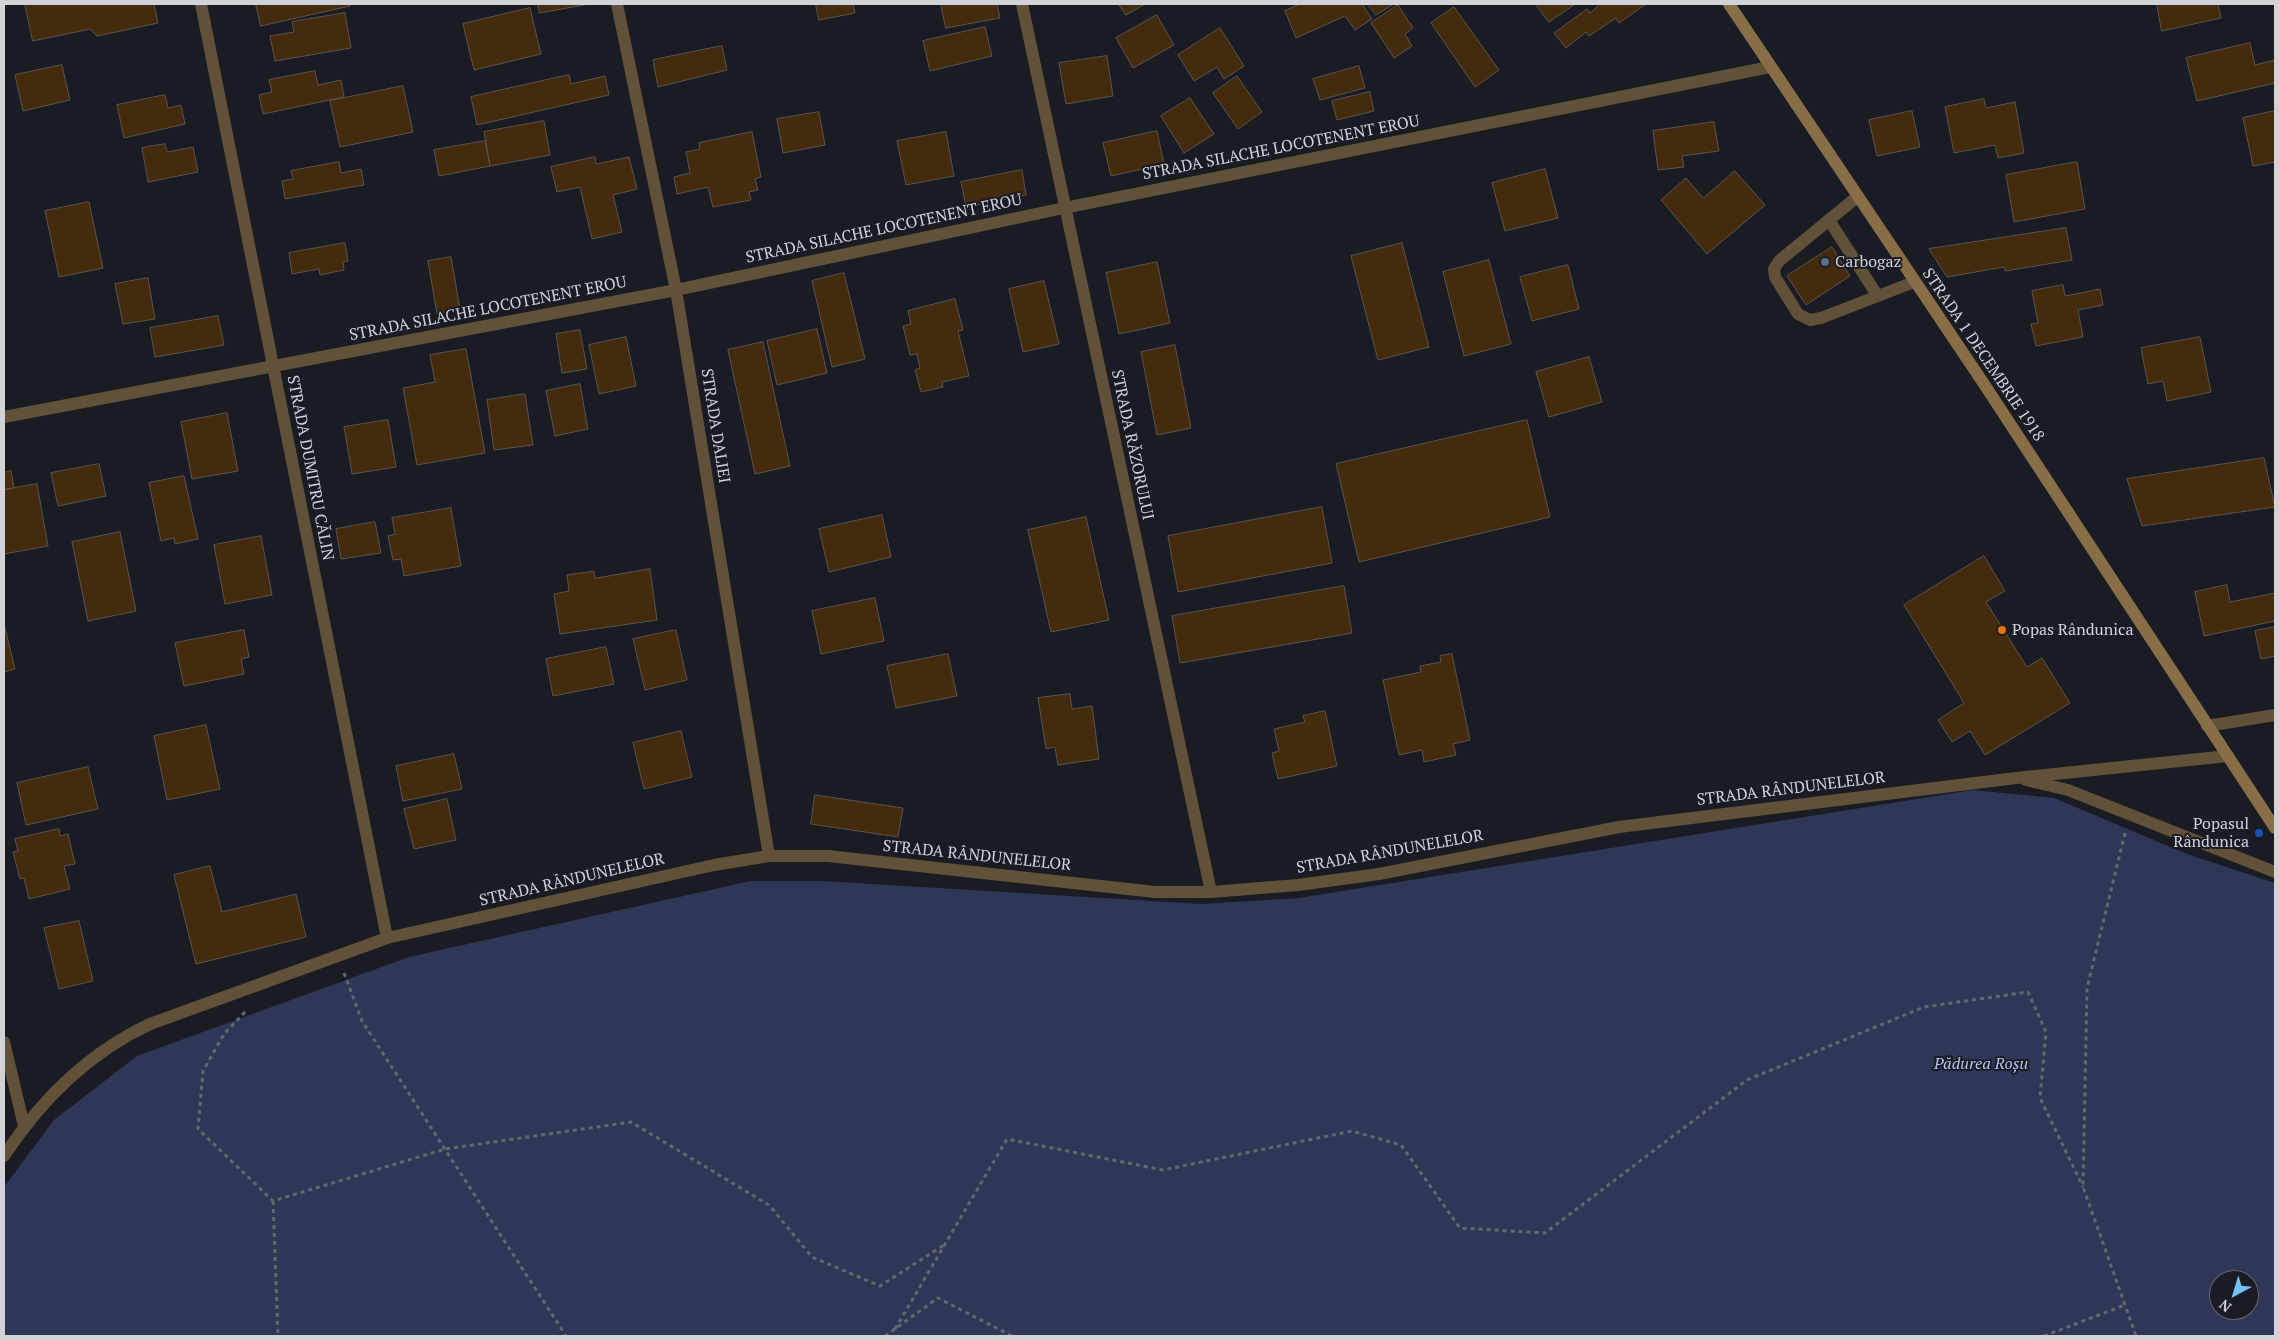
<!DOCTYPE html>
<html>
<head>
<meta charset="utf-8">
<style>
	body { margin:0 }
	#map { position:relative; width:2279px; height:1340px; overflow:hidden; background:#1a1c24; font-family:"PT Serif",serif }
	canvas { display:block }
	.frame { position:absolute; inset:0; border:5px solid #d1d3d8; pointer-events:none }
	.north { position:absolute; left:2209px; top:1270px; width:50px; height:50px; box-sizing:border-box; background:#1a1c24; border:1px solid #63656c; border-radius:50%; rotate:219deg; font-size:14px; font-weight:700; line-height:20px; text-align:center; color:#d1d3d8 }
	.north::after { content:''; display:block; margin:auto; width:18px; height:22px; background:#73c1f5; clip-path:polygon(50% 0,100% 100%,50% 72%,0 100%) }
</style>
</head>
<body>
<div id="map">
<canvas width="2279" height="1340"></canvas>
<div class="frame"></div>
<div class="north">N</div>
</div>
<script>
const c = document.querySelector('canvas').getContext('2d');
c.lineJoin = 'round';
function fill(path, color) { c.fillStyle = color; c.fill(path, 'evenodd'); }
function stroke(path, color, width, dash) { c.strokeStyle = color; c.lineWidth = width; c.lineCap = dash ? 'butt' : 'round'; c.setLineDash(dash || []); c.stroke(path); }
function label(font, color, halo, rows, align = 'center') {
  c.font = font + ' "PT Serif",serif'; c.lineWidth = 4; c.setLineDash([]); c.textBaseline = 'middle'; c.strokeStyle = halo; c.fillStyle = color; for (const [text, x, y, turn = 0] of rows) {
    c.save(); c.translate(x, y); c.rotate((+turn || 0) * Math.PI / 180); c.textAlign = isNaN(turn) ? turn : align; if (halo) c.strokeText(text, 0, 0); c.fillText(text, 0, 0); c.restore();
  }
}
fill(new Path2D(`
	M 1973,790 L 2054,798 L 2187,854 L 2275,883 L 2275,1336 L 4,1336 L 4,1187 L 54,1120 L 137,1056 L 409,957 L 751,881 L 822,881 L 1202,904 L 1299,898 ZM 2219,1280 L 2249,1280 L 2249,1310 L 2219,1310 Z`), '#2e3757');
const building = new Path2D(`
	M 25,4 L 154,4 L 158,23 L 97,36 L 90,29 L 33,41 Z
	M 256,4 L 350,4 L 350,6 L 261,26 Z
	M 538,4 L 589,4 L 540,13 Z
	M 816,4 L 853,4 L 855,13 L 819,20 Z
	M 941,4 L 997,4 L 1000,18 L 946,28 Z
	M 1119,4 L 1145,4 L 1126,15 Z
	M 1300,4 L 1362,4 L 1372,19 L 1355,30 L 1345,16 L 1296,38 L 1285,11 Z
	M 1368,4 L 1394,4 L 1376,15 Z
	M 1536,4 L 1575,4 L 1549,22 Z
	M 1600,4 L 1646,4 L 1619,23 L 1616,18 L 1589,36 L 1586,32 L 1566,48 L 1554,33 L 1587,9 L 1590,13 Z
	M 2157,4 L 2218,4 L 2221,18 L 2162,31 Z
	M 1398,5 L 1413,28 L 1405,34 L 1412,46 L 1394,58 L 1371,23 Z
	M 1454,7 L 1499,70 L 1475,87 L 1431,23 Z
	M 530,8 L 541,54 L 474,70 L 463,24 Z
	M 345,13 L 351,48 L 275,61 L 270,36 L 294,32 L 292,22 Z
	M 1157,15 L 1174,45 L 1133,68 L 1116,38 Z
	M 985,27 L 992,56 L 930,71 L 923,41 Z
	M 1220,28 L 1244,66 L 1224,79 L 1217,67 L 1194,81 L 1178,55 Z
	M 2250,43 L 2255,65 L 2275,60 L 2275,83 L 2197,101 L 2186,58 Z
	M 722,46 L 727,70 L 658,87 L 653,60 Z
	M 1107,56 L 1113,96 L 1066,104 L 1059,63 Z
	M 62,65 L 70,100 L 23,111 L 15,75 Z
	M 1359,66 L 1365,88 L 1320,100 L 1313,79 Z
	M 315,71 L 318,85 L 341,80 L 344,97 L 263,114 L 259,95 L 272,92 L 269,80 Z
	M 569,75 L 571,84 L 605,76 L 609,95 L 477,125 L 471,97 Z
	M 1237,76 L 1262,112 L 1238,129 L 1213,93 Z
	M 403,86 L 413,132 L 340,147 L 330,101 Z
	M 1370,92 L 1374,111 L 1337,120 L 1332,101 Z
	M 165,95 L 168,108 L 181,105 L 185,124 L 124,138 L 117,105 Z
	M 1190,98 L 1214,134 L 1184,153 L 1161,116 Z
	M 1984,99 L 1986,108 L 2015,102 L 2024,153 L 1998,158 L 1995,145 L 1954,153 L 1945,107 Z
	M 1912,111 L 1920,147 L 1877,156 L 1869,120 Z
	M 2275,111 L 2275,162 L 2253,166 L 2243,118 Z
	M 819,112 L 825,145 L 783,153 L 777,119 Z
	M 544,121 L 550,155 L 490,166 L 484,132 Z
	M 1714,122 L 1719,151 L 1682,156 L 1684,167 L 1658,170 L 1653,131 Z
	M 1157,131 L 1164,164 L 1111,176 L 1103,143 Z
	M 752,132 L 761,177 L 755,179 L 758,190 L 749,192 L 751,200 L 713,207 L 708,187 L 677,194 L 674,177 L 690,173 L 686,152 L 700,149 L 699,143 Z
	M 946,132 L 954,176 L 906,185 L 897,141 Z
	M 485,141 L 490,166 L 439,176 L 434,150 Z
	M 165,144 L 167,152 L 193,147 L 198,172 L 148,182 L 142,148 Z
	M 595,157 L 596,164 L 629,157 L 637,189 L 613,195 L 622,232 L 592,239 L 580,187 L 557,192 L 551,167 Z
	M 339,162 L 341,173 L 361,169 L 364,185 L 285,199 L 282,181 L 293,179 L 291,171 Z
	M 2077,162 L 2085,209 L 2014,222 L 2006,175 Z
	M 1545,169 L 1558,218 L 1505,231 L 1492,183 Z
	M 1022,170 L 1026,195 L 966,207 L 961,182 Z
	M 1735,171 L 1765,205 L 1707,254 L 1661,200 L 1686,178 L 1703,198 Z
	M 89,202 L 103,268 L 59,277 L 45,211 Z
	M 2066,228 L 2072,260 L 2005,271 L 2004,267 L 1947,277 L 1929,249 Z
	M 345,243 L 348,261 L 343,262 L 344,270 L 320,275 L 319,269 L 292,274 L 289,253 Z
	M 1402,243 L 1429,347 L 1378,360 L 1351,256 Z
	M 1832,247 L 1850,276 L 1806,305 L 1787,276 Z
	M 451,257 L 460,309 L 437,314 L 428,261 Z
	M 1489,260 L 1511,344 L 1464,356 L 1443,272 Z
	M 1157,262 L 1170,323 L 1119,334 L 1106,273 Z
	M 1568,265 L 1579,309 L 1532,321 L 1520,277 Z
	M 844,273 L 865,359 L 832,367 L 812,281 Z
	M 148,278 L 155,319 L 123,324 L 115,284 Z
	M 1044,281 L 1059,344 L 1023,352 L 1009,289 Z
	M 2063,285 L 2065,296 L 2100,289 L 2103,305 L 2078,310 L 2083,337 L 2036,346 L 2031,324 L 2038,323 L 2032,291 Z
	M 955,299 L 963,330 L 958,331 L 969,376 L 942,382 L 943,387 L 921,392 L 915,370 L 920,368 L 917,354 L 910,355 L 903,326 L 911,324 L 908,311 Z
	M 218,316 L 224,345 L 155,357 L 150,328 Z
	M 817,329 L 827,373 L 777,385 L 767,341 Z
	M 580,330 L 587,369 L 562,373 L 556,334 Z
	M 626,337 L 636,386 L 599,394 L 589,345 Z
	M 2200,337 L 2211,392 L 2167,401 L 2163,381 L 2148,384 L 2141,348 Z
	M 763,342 L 790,466 L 755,474 L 728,350 Z
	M 1175,345 L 1191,428 L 1157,435 L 1141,352 Z
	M 466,349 L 485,453 L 417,465 L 403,388 L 435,382 L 430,355 Z
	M 1589,357 L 1602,402 L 1549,417 L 1536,372 Z
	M 580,384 L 588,429 L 555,436 L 546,391 Z
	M 525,394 L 533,445 L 494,450 L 487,400 Z
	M 227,413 L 238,471 L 192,479 L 181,422 Z
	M 388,420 L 396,467 L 352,474 L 344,427 Z
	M 1527,420 L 1550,517 L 1359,562 L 1336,464 Z
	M 2264,458 L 2275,507 L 2142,526 L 2127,479 Z
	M 99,464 L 106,496 L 58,506 L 51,473 Z
	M 11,471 L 14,488 L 4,490 L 4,473 Z
	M 184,476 L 198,539 L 175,544 L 174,538 L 161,541 L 149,483 Z
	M 37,484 L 48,546 L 4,554 L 4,490 Z
	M 1322,507 L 1332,563 L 1178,592 L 1168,536 Z
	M 451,508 L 461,566 L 404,576 L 401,559 L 393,560 L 388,536 L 395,534 L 392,518 Z
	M 882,515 L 891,557 L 829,572 L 819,529 Z
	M 1086,517 L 1109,620 L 1051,632 L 1028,530 Z
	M 375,522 L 381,553 L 341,559 L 336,529 Z
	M 120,532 L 136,611 L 88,621 L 72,542 Z
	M 261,536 L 272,595 L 225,604 L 214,545 Z
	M 1984,556 L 2005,591 L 1986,602 L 2027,667 L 2042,658 L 2070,703 L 1985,755 L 1970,731 L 1952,742 L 1938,720 L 1964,703 L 1904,605 Z
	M 650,569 L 657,620 L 560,634 L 554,594 L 569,591 L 567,575 L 594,571 L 595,578 Z
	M 2227,585 L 2230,602 L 2275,593 L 2275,621 L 2204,636 L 2195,592 Z
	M 1344,586 L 1352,633 L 1180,663 L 1172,616 Z
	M 875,598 L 884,641 L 821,654 L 812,611 Z
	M 4,624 L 15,669 L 4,672 Z
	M 2275,627 L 2275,656 L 2261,659 L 2255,631 Z
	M 244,630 L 249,657 L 241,659 L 244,674 L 184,686 L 175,643 Z
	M 676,630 L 687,680 L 645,690 L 633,639 Z
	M 606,647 L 614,684 L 553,696 L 546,659 Z
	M 948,654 L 957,696 L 896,708 L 887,666 Z
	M 1452,654 L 1470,740 L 1453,744 L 1456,755 L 1424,762 L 1422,750 L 1399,755 L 1383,680 L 1421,672 L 1420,666 L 1441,662 L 1440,656 Z
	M 1070,694 L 1072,709 L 1092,706 L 1099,759 L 1058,765 L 1055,747 L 1046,749 L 1038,698 Z
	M 1325,711 L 1337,766 L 1278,779 L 1272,753 L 1279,751 L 1274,729 L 1305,722 L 1303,716 Z
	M 206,725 L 220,789 L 167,800 L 154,736 Z
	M 681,731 L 692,777 L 644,789 L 633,743 Z
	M 454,754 L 462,789 L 403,801 L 396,766 Z
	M 88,767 L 98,809 L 26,825 L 17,783 Z
	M 815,795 L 903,808 L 898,837 L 811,824 Z
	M 447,799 L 456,840 L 414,849 L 404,809 Z
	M 59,829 L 60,836 L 68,834 L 75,864 L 64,866 L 70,889 L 29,899 L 24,878 L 20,879 L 13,852 L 18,851 L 15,839 Z
	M 210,866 L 222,912 L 296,894 L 306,937 L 196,964 L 174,875 Z
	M 79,921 L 93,981 L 59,989 L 44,928 Z`);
fill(building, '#452b0e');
stroke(building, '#5c544d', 1);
stroke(new Path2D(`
	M 2125,833 L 2087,988 L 2083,1187 L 2136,1336
	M 344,973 L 362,1021 L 566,1336
	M 245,1012 L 224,1034 L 203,1071 L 198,1129 L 273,1201 L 445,1149 L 631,1122 L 769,1205 L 812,1257 L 880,1286 L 944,1245
	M 273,1201 L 278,1336
	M 895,1329 L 1007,1139 L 1163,1170 L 1352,1131 L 1401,1145 L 1460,1228 L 1545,1233 L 1747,1080 L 1924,1007 L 2028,992 L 2046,1032 L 2040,1098 L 2083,1187
	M 885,1336 L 938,1298 L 1012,1336
	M 2044,1336 L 2125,1305`), '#65676e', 3, [4, 4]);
stroke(new Path2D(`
	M 1857,197 L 1779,261 L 1774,269 L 1775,277 L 1798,314 L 1810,320 L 1821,318 L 1914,282
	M 1829,220 L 1877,295`), '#615138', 12);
stroke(new Path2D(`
	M 201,4 L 387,938
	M 617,4 L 676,290 L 769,856
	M 1022,4 L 1211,892
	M 4,417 L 676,290 L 1064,208 L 1770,67
	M 2207,726 L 2275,715
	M 2026,780 L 2068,790 L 2275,872
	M 4,1042 L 24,1126
	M 4,1156 C 41,1100 88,1053 150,1024 L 387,938 L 714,865 L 769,856 L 828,856 L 1155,892 L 1211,892 L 1298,885 L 1379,874 L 1619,827 L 2016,778 L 2228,756`), '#615138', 12);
stroke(new Path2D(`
	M 1729,4 L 1984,384 L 2275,828`), '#886e46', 12);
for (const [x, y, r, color] of [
	[1825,262,5,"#5c6f8a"],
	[2002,630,5,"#e8710a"],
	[2259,833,5,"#1a4fb4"]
]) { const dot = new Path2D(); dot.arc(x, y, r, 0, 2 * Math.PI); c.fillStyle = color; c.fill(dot); stroke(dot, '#1a1c24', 2); }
label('16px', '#d1d3d8', '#1a1c24', [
	["STRADA SILACHE LOCOTENENT EROU",1281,148,-11],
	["STRADA SILACHE LOCOTENENT EROU",884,229,-12],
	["STRADA SILACHE LOCOTENENT EROU",488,309,-11],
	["STRADA 1 DECEMBRIE 1918",1983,355,56],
	["STRADA DALIEI",715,426,81],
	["STRADA RĂZORULUI",1132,445,78],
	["STRADA DUMITRU CĂLIN",310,468,79],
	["STRADA RÂNDUNELELOR",1791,789,-7],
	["STRADA RÂNDUNELELOR",1390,852,-10],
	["STRADA RÂNDUNELELOR",977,856,6],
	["STRADA RÂNDUNELELOR",572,880,-13]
]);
label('16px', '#d1d3d8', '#1a1c24', [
	["Carbogaz",1835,262],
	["Popas Rândunica",2012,630],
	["Popasul",2249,824,"right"],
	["Rândunica",2249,842,"right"]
], 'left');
label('italic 16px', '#b3c3f7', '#1a1c24', [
	["Pădurea Roșu",1981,1064]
]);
</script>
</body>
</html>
